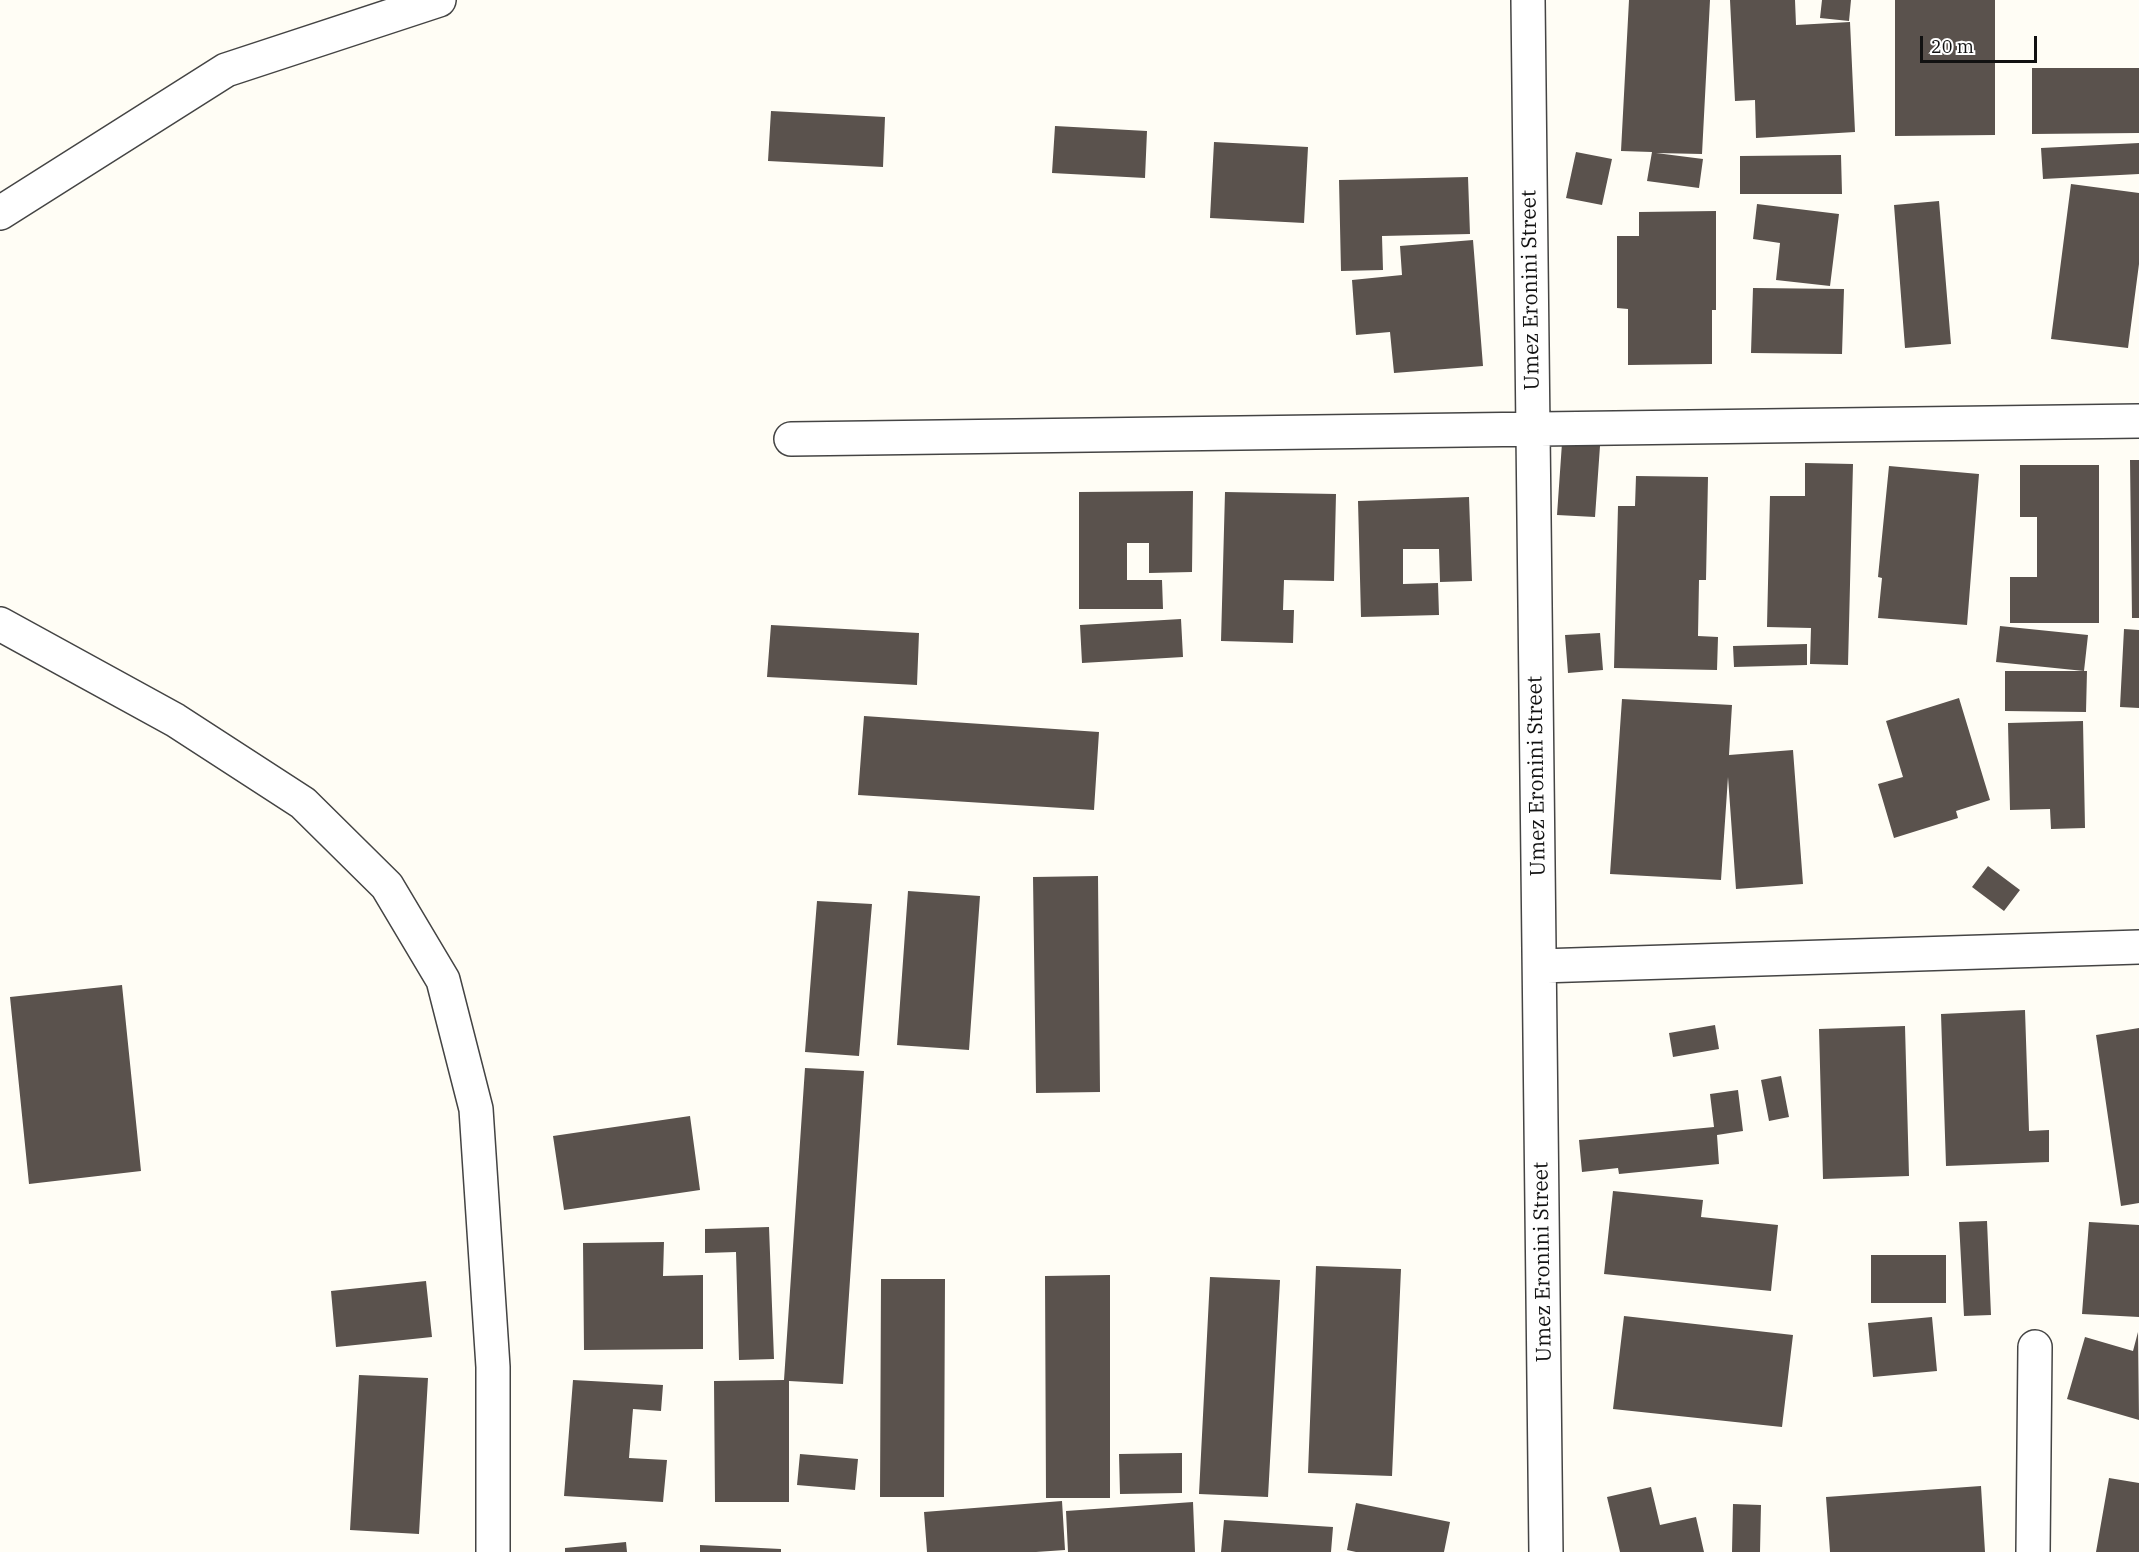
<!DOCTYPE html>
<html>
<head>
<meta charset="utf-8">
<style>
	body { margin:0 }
	#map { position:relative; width:2139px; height:1552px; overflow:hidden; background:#fffdf5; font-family:"IBM Plex Serif",serif }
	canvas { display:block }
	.scale { position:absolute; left:1920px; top:36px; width:117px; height:27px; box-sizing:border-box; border:3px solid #111; border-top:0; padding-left:8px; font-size:18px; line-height:21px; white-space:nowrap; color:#111; -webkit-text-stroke:4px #fff; paint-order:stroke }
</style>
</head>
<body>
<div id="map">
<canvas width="2139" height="1552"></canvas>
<div class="scale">20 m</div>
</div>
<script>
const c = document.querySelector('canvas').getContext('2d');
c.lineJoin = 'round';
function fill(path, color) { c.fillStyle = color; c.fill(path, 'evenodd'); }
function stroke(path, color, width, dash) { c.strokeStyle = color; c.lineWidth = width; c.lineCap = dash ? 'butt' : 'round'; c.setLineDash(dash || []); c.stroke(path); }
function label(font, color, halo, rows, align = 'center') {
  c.font = font + ' "IBM Plex Serif",serif'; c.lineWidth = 6; c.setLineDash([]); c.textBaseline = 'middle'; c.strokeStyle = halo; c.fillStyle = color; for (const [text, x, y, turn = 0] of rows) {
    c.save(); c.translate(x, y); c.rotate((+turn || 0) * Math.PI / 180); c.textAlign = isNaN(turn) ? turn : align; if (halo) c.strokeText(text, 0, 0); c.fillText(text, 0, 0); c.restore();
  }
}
fill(new Path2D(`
	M 1629,0 L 1710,0 L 1702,154 L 1656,153 L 1703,159 L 1699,188 L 1647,181 L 1652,152 L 1621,151 Z
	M 1730,0 L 1795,0 L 1796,25 L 1850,22 L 1855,132 L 1756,138 L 1755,100 L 1735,101 Z
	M 1822,0 L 1851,0 L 1849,21 L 1820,18 Z
	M 1895,0 L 1995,0 L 1995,135 L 1895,136 Z
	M 2032,68 L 2139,68 L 2139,133 L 2032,134 Z
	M 771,111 L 885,117 L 883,167 L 768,161 Z
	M 1055,126 L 1147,131 L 1145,178 L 1052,173 Z
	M 1214,142 L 1308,147 L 1304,223 L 1210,218 Z
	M 2139,143 L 2139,174 L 2043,179 L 2041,148 Z
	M 1576,152 L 1612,159 L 1602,205 L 1566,198 Z
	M 1841,155 L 1842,194 L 1740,194 L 1740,156 Z
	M 1468,177 L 1470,234 L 1382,236 L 1383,270 L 1341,271 L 1339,180 Z
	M 2071,184 L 2139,193 L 2139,264 L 2128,348 L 2051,339 Z
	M 1939,201 L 1951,344 L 1905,348 L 1894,205 Z
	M 1757,204 L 1839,214 L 1830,286 L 1776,280 L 1780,243 L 1753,239 Z
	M 1716,211 L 1716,310 L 1712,310 L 1712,364 L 1628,365 L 1628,309 L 1617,308 L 1617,236 L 1639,236 L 1639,212 Z
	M 1473,240 L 1483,366 L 1394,373 L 1390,332 L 1356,335 L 1352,280 L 1402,275 L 1400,246 Z
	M 1753,288 L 1844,289 L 1842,354 L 1751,353 Z
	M 1562,443 L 1600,446 L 1595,517 L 1557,515 Z
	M 2130,460 L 2139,460 L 2139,618 L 2132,618 Z
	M 1805,463 L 1853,464 L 1848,665 L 1810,664 L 1811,628 L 1767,627 L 1770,496 L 1805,496 Z
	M 2020,465 L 2099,465 L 2099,623 L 2010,623 L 2010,577 L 2037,577 L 2037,517 L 2020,517 Z
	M 1889,466 L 1979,474 L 1967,625 L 1878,618 L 1882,578 L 1878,577 Z
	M 1636,476 L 1708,477 L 1706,580 L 1699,580 L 1698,636 L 1718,637 L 1717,670 L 1614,668 L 1618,506 L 1635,506 Z
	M 1193,491 L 1192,572 L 1149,573 L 1149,543 L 1127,543 L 1127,580 L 1162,580 L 1163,609 L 1079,609 L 1079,492 Z
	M 1225,492 L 1336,494 L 1334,581 L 1284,580 L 1283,610 L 1294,610 L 1293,643 L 1221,641 Z
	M 1469,497 L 1472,581 L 1440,582 L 1439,549 L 1403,549 L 1403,584 L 1438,583 L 1439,615 L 1361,617 L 1358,501 Z
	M 1181,619 L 1183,657 L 1082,663 L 1080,625 Z
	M 771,625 L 919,633 L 917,685 L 767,677 Z
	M 2000,626 L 2088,635 L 2084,671 L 1996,662 Z
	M 2124,629 L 2139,630 L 2139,708 L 2120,707 Z
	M 1600,633 L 1603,670 L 1568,673 L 1565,635 Z
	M 1807,644 L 1807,665 L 1734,667 L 1733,646 Z
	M 2005,671 L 2087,671 L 2086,712 L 2005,711 Z
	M 1959,698 L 1990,800 L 1956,811 L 1958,818 L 1894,838 L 1878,784 L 1903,777 L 1886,721 Z
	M 1622,699 L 1732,705 L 1729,755 L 1793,750 L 1803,884 L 1736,889 L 1728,777 L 1721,880 L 1610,874 Z
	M 864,716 L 1099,732 L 1094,810 L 858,795 Z
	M 2083,721 L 2085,828 L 2051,829 L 2050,809 L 2010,810 L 2008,723 Z
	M 1988,866 L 2020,890 L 2004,911 L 1972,887 Z
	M 1098,876 L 1100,1092 L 1036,1093 L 1033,877 Z
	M 908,891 L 980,896 L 969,1050 L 897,1045 Z
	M 817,901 L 872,904 L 859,1056 L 805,1052 Z
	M 122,985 L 141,1171 L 29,1184 L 10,997 Z
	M 2025,1010 L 2029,1131 L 2049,1130 L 2049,1162 L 1946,1166 L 1941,1014 Z
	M 1715,1025 L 1719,1049 L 1673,1057 L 1669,1033 Z
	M 1905,1026 L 1909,1176 L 1823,1179 L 1819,1029 Z
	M 2139,1028 L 2139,1203 L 2121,1206 L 2096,1035 Z
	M 805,1068 L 864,1071 L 843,1384 L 789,1381 L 789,1502 L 715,1502 L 714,1381 L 784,1380 Z
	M 1781,1076 L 1789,1117 L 1769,1121 L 1761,1080 Z
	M 1738,1090 L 1743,1131 L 1717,1135 L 1719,1164 L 1619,1174 L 1618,1168 L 1582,1172 L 1579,1140 L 1714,1127 L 1710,1094 Z
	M 690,1116 L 700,1190 L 564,1210 L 553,1136 Z
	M 1613,1191 L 1703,1200 L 1701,1217 L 1778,1225 L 1771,1291 L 1604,1274 Z
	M 1987,1221 L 1991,1315 L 1964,1316 L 1959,1222 Z
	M 2089,1222 L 2139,1225 L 2139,1317 L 2082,1314 Z
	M 769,1227 L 774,1359 L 739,1360 L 736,1252 L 705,1253 L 705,1229 Z
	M 664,1242 L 663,1276 L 703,1275 L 703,1349 L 584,1350 L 583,1243 Z
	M 1871,1255 L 1946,1255 L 1946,1303 L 1871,1303 Z
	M 1316,1266 L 1401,1269 L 1392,1476 L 1308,1473 Z
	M 1110,1275 L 1110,1498 L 1046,1498 L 1045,1276 Z
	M 1210,1277 L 1280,1280 L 1268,1497 L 1199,1494 Z
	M 881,1279 L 945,1279 L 944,1497 L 880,1497 Z
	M 426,1281 L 432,1337 L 336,1347 L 331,1291 Z
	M 1624,1316 L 1793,1335 L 1782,1427 L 1613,1409 Z
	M 1932,1317 L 1937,1371 L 1873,1377 L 1868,1323 Z
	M 2138,1332 L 2139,1420 L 2067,1399 L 2085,1337 L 2133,1351 Z
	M 359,1375 L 428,1378 L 419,1534 L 350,1530 Z
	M 573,1380 L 663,1385 L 661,1411 L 633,1409 L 629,1458 L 667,1460 L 663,1502 L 564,1496 Z
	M 1182,1453 L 1182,1493 L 1120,1494 L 1119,1454 Z
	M 800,1454 L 858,1459 L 855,1490 L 797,1485 Z
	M 2109,1478 L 2139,1483 L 2139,1552 L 2096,1552 Z
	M 1981,1486 L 1985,1552 L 1830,1552 L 1826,1497 Z
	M 1651,1487 L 1660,1525 L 1696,1517 L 1704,1552 L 1620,1552 L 1607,1497 Z
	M 1062,1501 L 1065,1550 L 1036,1552 L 927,1552 L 924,1512 Z
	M 1193,1502 L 1195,1552 L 1068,1552 L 1066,1511 Z
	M 1356,1503 L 1450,1522 L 1444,1552 L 1356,1552 L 1347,1550 Z
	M 1733,1504 L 1761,1505 L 1760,1552 L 1732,1552 Z
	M 1224,1520 L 1333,1527 L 1331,1552 L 1221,1552 Z
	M 626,1542 L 627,1552 L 565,1552 L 565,1548 Z
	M 700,1545 L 781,1549 L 781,1552 L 700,1552 Z`), '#5a524d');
const minor = new Path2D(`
	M 1528,0 L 1546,1552
	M 0,213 L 226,70 L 439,0
	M 791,439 L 2139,421
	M 0,624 L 175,720 L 303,803 L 387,886 L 443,980 L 476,1109 L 493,1367 L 493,1552
	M 1540,966 L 2139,947
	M 2033,1552 L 2035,1347`);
stroke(minor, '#444', 36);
stroke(minor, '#fff', 33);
label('21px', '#111', '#fff', [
	["Umez Eronini Street",1531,290,-91],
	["Umez Eronini Street",1537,776,-91],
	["Umez Eronini Street",1543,1262,-91]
]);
</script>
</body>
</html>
